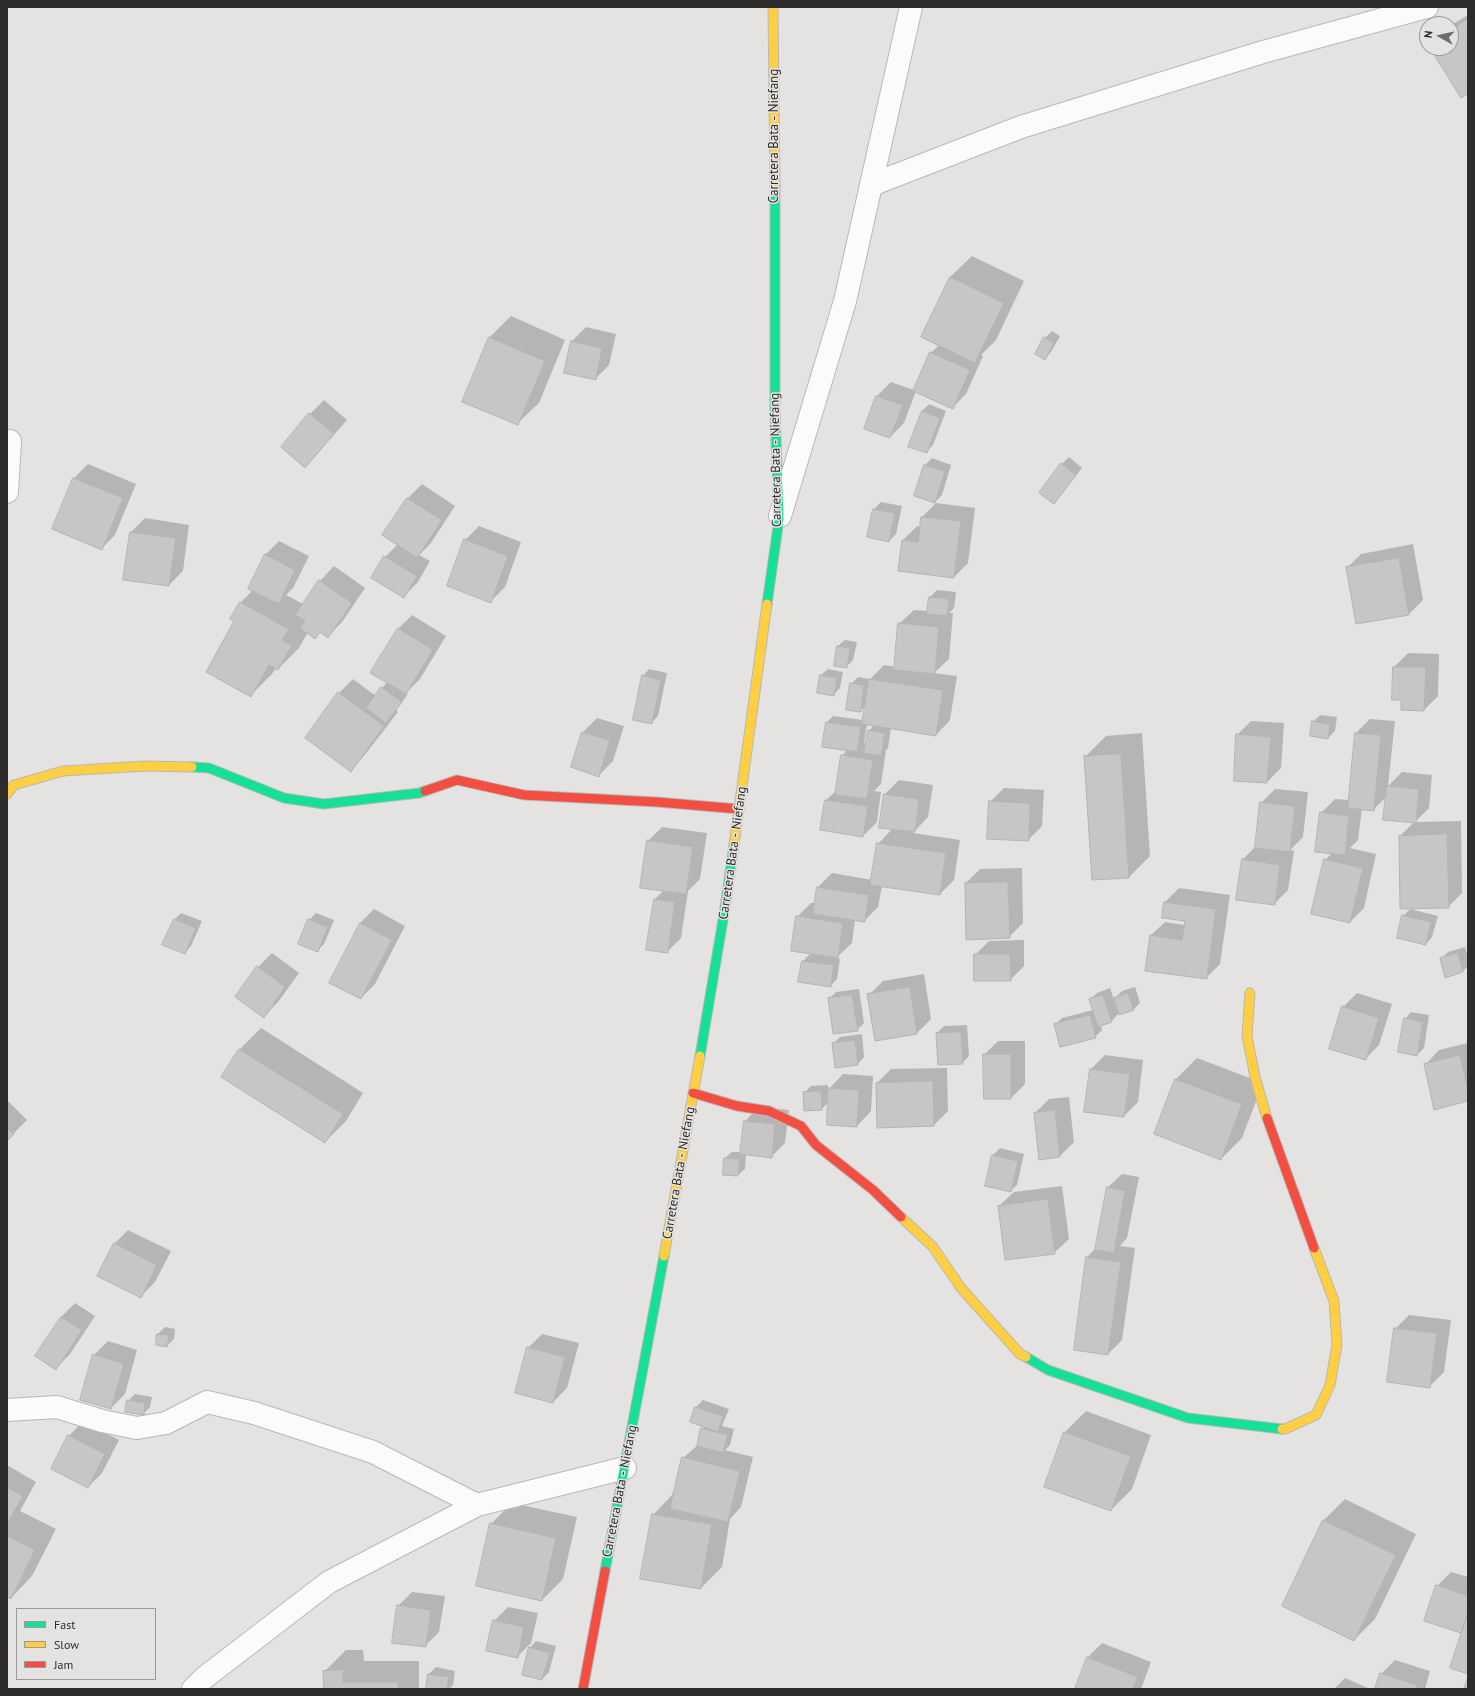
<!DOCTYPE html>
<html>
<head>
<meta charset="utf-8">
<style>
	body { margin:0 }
	#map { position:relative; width:1475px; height:1696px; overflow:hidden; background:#e4e3e2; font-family:"PT Sans",sans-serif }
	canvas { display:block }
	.frame { position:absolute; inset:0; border:8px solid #2e2d2c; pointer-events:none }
	.legend { position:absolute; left:16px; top:1608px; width:140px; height:72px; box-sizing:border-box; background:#e5e3e1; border:1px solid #9c9a99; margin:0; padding:5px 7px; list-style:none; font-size:12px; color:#2e2d2c }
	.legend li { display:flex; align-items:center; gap:8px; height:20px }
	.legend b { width:20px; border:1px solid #9c9a99 }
	.north { position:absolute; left:1419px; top:16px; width:40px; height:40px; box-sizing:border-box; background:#e5e3e1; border:1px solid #9c9a99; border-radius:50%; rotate:278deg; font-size:11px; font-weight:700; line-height:16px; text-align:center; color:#2e2d2c }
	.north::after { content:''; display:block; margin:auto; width:14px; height:18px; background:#6e6d6c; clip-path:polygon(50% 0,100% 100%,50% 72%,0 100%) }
</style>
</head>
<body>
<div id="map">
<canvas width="1475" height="1696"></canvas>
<div class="frame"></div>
<ul class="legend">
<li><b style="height:5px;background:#16e098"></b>Fast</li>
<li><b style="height:5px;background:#ffcf43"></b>Slow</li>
<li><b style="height:5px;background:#f24e42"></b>Jam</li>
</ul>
<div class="north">N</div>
</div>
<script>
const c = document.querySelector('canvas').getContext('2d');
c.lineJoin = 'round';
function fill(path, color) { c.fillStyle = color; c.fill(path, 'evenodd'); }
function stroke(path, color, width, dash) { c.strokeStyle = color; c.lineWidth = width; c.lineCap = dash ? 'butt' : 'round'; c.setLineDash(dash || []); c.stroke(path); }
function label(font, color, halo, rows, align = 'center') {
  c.font = font + ' "PT Sans",sans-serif'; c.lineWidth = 3; c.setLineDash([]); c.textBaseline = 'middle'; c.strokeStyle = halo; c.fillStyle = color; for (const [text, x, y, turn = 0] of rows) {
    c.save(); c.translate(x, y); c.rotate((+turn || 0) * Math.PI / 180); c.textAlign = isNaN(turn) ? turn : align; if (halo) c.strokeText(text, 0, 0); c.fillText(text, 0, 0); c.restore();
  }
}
fill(new Path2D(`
	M 1468,15 L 1468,92 L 1435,53 L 1440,48 L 1451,48 L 1451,25 Z
	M 972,256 L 1024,281 L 996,340 L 981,355 L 983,356 L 966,394 L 952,408 L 916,391 L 904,423 L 890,437 L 866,428 L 877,396 L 891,382 L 914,390 L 931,353 L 939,345 L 950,277 Z
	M 511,316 L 565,340 L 539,403 L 517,424 L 490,337 Z
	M 586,327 L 616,334 L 609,365 L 595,379 L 572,341 Z
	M 1052,331 L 1060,336 L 1051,352 L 1045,359 L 1045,338 Z
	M 324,400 L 347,420 L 305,467 L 310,414 Z
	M 929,404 L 946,411 L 933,445 L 926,452 L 922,411 Z
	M 1069,457 L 1082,468 L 1054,503 L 1062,464 Z
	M 932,458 L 951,465 L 942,495 L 935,502 L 915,495 L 925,465 Z
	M 88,464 L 136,484 L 115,535 L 101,549 L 54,528 L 74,478 Z
	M 422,484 L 455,506 L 431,543 L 419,555 L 430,561 L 418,582 L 404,596 L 385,557 L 398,544 L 384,535 L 408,498 Z
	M 881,502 L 902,506 L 896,534 L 889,541 L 869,536 L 874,509 Z
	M 936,503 L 975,508 L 968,563 L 954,577 L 902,541 L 917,526 L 920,527 L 922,517 Z
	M 145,518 L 189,525 L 183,571 L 169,585 L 131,532 Z
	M 479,526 L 521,542 L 505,587 L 491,601 L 465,540 Z
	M 279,541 L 309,556 L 293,588 L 286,595 L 303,604 L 320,581 L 334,566 L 365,588 L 342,622 L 328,636 L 321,631 L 315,637 L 308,632 L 299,648 L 278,669 L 276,668 L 272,674 L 251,695 L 235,621 L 231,619 L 241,602 L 253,590 L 265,555 Z
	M 1413,544 L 1423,600 L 1409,614 L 1347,568 L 1361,554 Z
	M 937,590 L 956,592 L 954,608 L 949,613 L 953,613 L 949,659 L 934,673 L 957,676 L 950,720 L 936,735 L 891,728 L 888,748 L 886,750 L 881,784 L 874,791 L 881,792 L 877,822 L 863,836 L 822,829 L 826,800 L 837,790 L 842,756 L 848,749 L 826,723 L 833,716 L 863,720 L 866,706 L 860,711 L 851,684 L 858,677 L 870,679 L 884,665 L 896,667 L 899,624 L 914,610 L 928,611 L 930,597 ZM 867,724 L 874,725 L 869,731 L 867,743 L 864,743 Z
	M 412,615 L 446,636 L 420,679 L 406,693 L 408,694 L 396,710 L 398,712 L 364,756 L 350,770 L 339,693 L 353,679 L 376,696 L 387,682 L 398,629 Z
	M 845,640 L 857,642 L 853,660 L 846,667 L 838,646 Z
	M 1408,653 L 1439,654 L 1438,696 L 1424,710 L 1402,699 L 1394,667 Z
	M 649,669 L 667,673 L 658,716 L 651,723 L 643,676 Z
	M 828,669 L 843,672 L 840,688 L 833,695 L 821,675 Z
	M 1320,715 L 1337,717 L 1335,731 L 1328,738 L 1313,722 Z
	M 597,718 L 624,726 L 613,761 L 599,775 L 572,767 L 583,732 Z
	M 1370,719 L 1395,721 L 1388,786 L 1402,772 L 1432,775 L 1429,808 L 1415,822 L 1461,821 L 1462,893 L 1448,907 L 1400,836 L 1414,822 L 1387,796 L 1373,810 L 1362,808 L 1358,840 L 1350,848 L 1376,854 L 1364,908 L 1350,922 L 1325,860 L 1332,853 L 1321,813 L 1335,799 L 1350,800 L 1356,733 Z
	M 1251,721 L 1284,723 L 1281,768 L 1267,782 L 1237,735 Z
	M 1142,733 L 1150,856 L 1129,877 L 1093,879 L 1085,757 L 1106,736 Z
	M 899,780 L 933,785 L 928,817 L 913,833 L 960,840 L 954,880 L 940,894 L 882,886 L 878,907 L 864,921 L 855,920 L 852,943 L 836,958 L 840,959 L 837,979 L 830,986 L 803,961 L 811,953 L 797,917 L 811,903 L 816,903 L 818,887 L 832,873 L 872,880 L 878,844 L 893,828 L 885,794 Z
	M 1004,788 L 1044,790 L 1042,826 L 1028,840 L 990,802 Z
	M 1275,789 L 1308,792 L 1303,837 L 1290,850 L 1294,851 L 1288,890 L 1274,904 L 1243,859 L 1256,846 L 1261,803 Z
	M 662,827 L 707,833 L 700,879 L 688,891 L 681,938 L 667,952 L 648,949 L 655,899 L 664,890 L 648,841 Z
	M 1022,868 L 1023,923 L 1009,937 L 966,883 L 980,869 Z
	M 1179,888 L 1230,895 L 1220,964 L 1206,978 L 1150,936 L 1165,922 L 1185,925 L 1186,920 L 1165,902 Z
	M 374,909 L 405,926 L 375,984 L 361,998 L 360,923 Z
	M 1410,909 L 1438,916 L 1432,937 L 1426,944 L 1403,916 Z
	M 181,913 L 202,921 L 191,946 L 185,953 L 174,920 Z
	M 316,913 L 334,920 L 324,944 L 317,951 L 309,920 Z
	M 1024,940 L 1024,966 L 1010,980 L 975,955 L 989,941 Z
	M 1465,947 L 1468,958 L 1468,966 L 1463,971 L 1446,976 L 1441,959 L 1448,952 Z
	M 272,953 L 299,973 L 278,1002 L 264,1016 L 258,967 Z
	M 924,974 L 931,1019 L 917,1033 L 869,995 L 883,981 Z
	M 1135,987 L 1140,1003 L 1133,1010 L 1118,1014 L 1112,1021 L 1101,1025 L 1102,1030 L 1095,1037 L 1055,1025 L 1062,1018 L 1093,1010 L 1090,1000 L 1097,993 L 1110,988 L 1115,1003 L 1116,1003 L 1115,998 L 1122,991 Z
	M 859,989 L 864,1023 L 857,1030 L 829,999 L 836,992 Z
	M 1357,993 L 1392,1004 L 1379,1045 L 1365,1059 L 1343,1007 Z
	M 1411,1012 L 1429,1015 L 1424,1048 L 1417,1055 L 1405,1019 Z
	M 967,1025 L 969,1056 L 962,1063 L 937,1033 L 944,1026 Z
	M 261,1028 L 363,1093 L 346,1121 L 325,1142 L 240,1049 Z
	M 862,1034 L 864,1057 L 858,1064 L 833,1044 L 840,1037 Z
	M 998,1041 L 1025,1041 L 1025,1084 L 1011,1098 L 985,1098 L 984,1055 Z
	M 1468,1043 L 1468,1100 L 1425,1065 L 1439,1050 Z
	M 1105,1055 L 1143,1060 L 1138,1102 L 1124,1116 L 1091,1069 Z
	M 1197,1058 L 1263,1083 L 1242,1138 L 1221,1159 L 1155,1134 L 1176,1079 Z
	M 947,1068 L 948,1111 L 934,1125 L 877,1083 L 891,1069 Z
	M 843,1074 L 873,1076 L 871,1111 L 857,1126 L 828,1124 L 828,1102 L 822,1109 L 804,1093 L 811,1086 L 828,1085 L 828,1090 Z
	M 1069,1097 L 1074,1142 L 1060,1156 L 1035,1113 L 1049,1099 Z
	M 7,1100 L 27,1120 L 7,1140 Z
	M 759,1107 L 789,1110 L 785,1143 L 771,1157 L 746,1154 L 745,1169 L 738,1175 L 725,1158 L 732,1152 L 742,1152 L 745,1121 Z
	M 1000,1148 L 1024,1154 L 1017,1185 L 1010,1191 L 986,1186 L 993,1155 Z
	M 1122,1174 L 1139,1177 L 1127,1238 L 1120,1246 L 1135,1248 L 1122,1340 L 1108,1354 L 1075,1349 L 1087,1257 L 1096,1248 L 1107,1188 Z
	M 1062,1186 L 1069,1239 L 1054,1253 L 999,1206 L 1014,1192 Z
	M 128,1230 L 171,1251 L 155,1282 L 141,1296 L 114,1244 Z
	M 75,1303 L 95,1316 L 70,1354 L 56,1368 L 61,1317 Z
	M 1409,1315 L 1451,1320 L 1444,1372 L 1430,1386 L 1395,1329 Z
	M 165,1327 L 175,1329 L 174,1339 L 167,1346 L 157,1344 L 158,1334 Z
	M 542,1334 L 579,1343 L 567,1388 L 553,1402 L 528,1348 Z
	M 108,1341 L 137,1350 L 125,1394 L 111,1408 L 94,1355 Z
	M 135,1394 L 152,1397 L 150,1407 L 143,1414 L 128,1401 Z
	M 703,1400 L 729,1409 L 722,1426 L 734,1429 L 730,1445 L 725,1450 L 753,1457 L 741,1507 L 730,1519 L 722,1567 L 701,1588 L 653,1515 L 674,1493 L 683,1458 L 699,1444 L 702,1429 L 705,1426 L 696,1407 Z
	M 1086,1411 L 1151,1435 L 1132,1489 L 1111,1510 L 1045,1486 L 1065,1432 Z
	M 83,1421 L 119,1440 L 102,1473 L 88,1487 L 69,1436 Z
	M 7,1465 L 36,1482 L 20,1511 L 56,1529 L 32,1576 L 11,1598 L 7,1595 Z
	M 1345,1499 L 1416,1534 L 1375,1619 L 1354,1640 L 1283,1605 L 1324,1520 Z
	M 512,1503 L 577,1517 L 563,1579 L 542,1600 L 491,1524 Z
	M 1451,1572 L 1468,1577 L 1468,1673 L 1462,1632 L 1425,1620 L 1437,1586 Z
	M 412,1592 L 445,1596 L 439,1632 L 425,1646 L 398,1606 Z
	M 508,1607 L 538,1613 L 531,1643 L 517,1657 L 494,1621 Z
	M 536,1641 L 556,1646 L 549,1672 L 542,1679 L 530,1648 Z
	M 1102,1643 L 1151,1662 L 1141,1689 L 1076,1689 L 1088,1657 Z
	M 346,1650 L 363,1650 L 364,1661 L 419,1661 L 419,1689 L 325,1689 L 324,1672 Z
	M 1395,1660 L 1430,1671 L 1425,1689 L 1376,1689 L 1381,1674 Z
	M 436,1667 L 455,1671 L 453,1685 L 449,1689 L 430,1689 L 429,1674 Z
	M 1345,1678 L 1370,1689 L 1334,1689 Z`), '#0003');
const building = new Path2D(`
	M 1468,19 L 1468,93 L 1461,98 L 1433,53 L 1439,49 L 1438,48 L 1451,48 L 1451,30 Z
	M 950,277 L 1004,303 L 975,363 L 921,337 Z
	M 489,337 L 545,361 L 518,425 L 462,402 Z
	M 1044,337 L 1054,343 L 1045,360 L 1035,354 Z
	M 571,341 L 602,348 L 596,380 L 564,373 Z
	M 930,352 L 970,370 L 953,409 L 913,391 Z
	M 876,396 L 903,405 L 890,438 L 864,429 Z
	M 922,411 L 940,418 L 927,453 L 908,447 Z
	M 309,413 L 334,434 L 305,468 L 281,447 Z
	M 1061,463 L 1076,475 L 1054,504 L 1039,493 Z
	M 924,465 L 945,471 L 935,503 L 914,496 Z
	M 73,478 L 123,498 L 102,550 L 52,529 Z
	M 407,498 L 442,520 L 417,558 L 382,535 Z
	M 873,509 L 895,513 L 889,542 L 867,537 Z
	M 921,517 L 961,521 L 954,578 L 898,571 L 902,540 L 918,542 Z
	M 130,532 L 176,538 L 169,586 L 123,580 Z
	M 464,539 L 508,556 L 491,603 L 447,586 Z
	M 265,554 L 295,570 L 279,604 L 248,589 Z
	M 384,556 L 417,576 L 404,598 L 371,578 Z
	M 1399,558 L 1409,615 L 1356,624 L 1346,567 Z
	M 319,580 L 352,603 L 328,638 L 320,632 L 315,639 L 300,628 L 305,621 L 295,615 Z
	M 929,597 L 949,599 L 947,616 L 927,614 Z
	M 240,602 L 289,629 L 282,640 L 292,645 L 278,670 L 269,665 L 251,697 L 206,672 L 234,621 L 230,619 Z
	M 898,623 L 939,627 L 935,674 L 894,670 Z
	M 398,628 L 433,650 L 406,694 L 370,673 Z
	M 837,646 L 850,648 L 847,668 L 834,666 Z
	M 1393,667 L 1426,667 L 1424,711 L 1401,710 L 1401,700 L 1392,700 Z
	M 642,675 L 661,680 L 652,724 L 633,720 Z
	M 820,675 L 837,678 L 834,696 L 817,693 Z
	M 869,679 L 943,690 L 936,736 L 862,724 Z
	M 850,683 L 864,685 L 861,712 L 846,710 Z
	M 381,687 L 402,702 L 386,723 L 366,708 Z
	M 338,692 L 384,726 L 351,772 L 305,738 Z
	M 1312,721 L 1330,724 L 1328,739 L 1310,736 Z
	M 826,722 L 861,727 L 857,752 L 822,747 Z
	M 868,730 L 885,733 L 881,756 L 864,753 Z
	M 582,732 L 610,740 L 599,777 L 571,767 Z
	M 1355,733 L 1381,735 L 1374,811 L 1348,808 Z
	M 1236,734 L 1271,737 L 1267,783 L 1234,781 Z
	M 1121,754 L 1129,878 L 1092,880 L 1084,756 Z
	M 841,755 L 873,760 L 867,799 L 835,795 Z
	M 1387,786 L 1419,789 L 1416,823 L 1383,820 Z
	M 884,794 L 919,799 L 915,832 L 879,828 Z
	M 825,800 L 868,806 L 863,837 L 820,830 Z
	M 989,801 L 1030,803 L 1029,841 L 987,839 Z
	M 1260,802 L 1295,806 L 1290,852 L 1255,848 Z
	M 1320,812 L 1349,816 L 1345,855 L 1315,852 Z
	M 1447,834 L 1449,908 L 1400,909 L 1399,836 Z
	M 647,840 L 693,847 L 686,894 L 640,888 Z
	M 877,843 L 946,853 L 940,895 L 870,885 Z
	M 1242,859 L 1280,865 L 1275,905 L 1236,900 Z
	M 1324,859 L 1363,868 L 1350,923 L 1311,914 Z
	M 1008,882 L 1010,938 L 966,940 L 965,883 Z
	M 817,887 L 869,895 L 865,922 L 813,914 Z
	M 654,899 L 675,902 L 668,953 L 646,950 Z
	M 1164,902 L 1216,909 L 1207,979 L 1145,971 L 1150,935 L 1182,940 L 1185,921 L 1162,918 Z
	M 1402,915 L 1431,922 L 1426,945 L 1397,938 Z
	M 796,916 L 843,923 L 838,958 L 791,951 Z
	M 174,919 L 196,928 L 185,954 L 162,945 Z
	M 308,919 L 328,927 L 318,952 L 298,944 Z
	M 360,923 L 392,940 L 361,999 L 329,983 Z
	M 1458,953 L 1463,972 L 1445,978 L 1440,958 Z
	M 974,954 L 1010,954 L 1011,981 L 974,981 Z
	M 802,961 L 834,965 L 831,987 L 798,982 Z
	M 257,966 L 285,987 L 264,1018 L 235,997 Z
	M 910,987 L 917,1034 L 875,1041 L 867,994 Z
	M 1128,993 L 1134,1010 L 1119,1015 L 1114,998 Z
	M 852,995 L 858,1031 L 833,1034 L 828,998 Z
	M 1103,995 L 1112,1022 L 1098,1027 L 1089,999 Z
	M 1342,1006 L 1379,1018 L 1366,1060 L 1329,1049 Z
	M 1090,1015 L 1096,1038 L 1060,1047 L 1054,1024 Z
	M 1404,1018 L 1423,1022 L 1417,1056 L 1398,1052 Z
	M 961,1032 L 963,1064 L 938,1065 L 936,1033 Z
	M 855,1040 L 858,1065 L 835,1068 L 832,1043 Z
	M 239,1049 L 343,1114 L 325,1143 L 221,1077 Z
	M 983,1054 L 1011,1054 L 1011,1099 L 984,1099 Z
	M 1460,1055 L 1468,1090 L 1468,1101 L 1434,1110 L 1424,1064 Z
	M 1090,1069 L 1130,1074 L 1124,1117 L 1084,1112 Z
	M 1175,1079 L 1242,1104 L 1221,1160 L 1154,1134 Z
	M 933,1081 L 934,1126 L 877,1128 L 876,1083 Z
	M 828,1088 L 859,1090 L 857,1127 L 827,1125 Z
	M 821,1091 L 822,1110 L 804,1111 L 803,1092 Z
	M 1055,1110 L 1060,1157 L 1039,1160 L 1034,1113 Z
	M 744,1121 L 775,1124 L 772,1158 L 740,1154 Z
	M 7,1128 L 14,1134 L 7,1141 Z
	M 992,1155 L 1018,1161 L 1011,1192 L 985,1186 Z
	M 724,1158 L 740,1159 L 738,1176 L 723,1175 Z
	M 1107,1187 L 1125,1191 L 1114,1253 L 1095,1250 Z
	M 1048,1199 L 1055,1254 L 1005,1260 L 998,1206 Z
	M 114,1243 L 157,1265 L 141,1298 L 97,1276 Z
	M 1086,1257 L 1121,1262 L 1108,1355 L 1074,1350 Z
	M 61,1317 L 82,1330 L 56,1370 L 35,1356 Z
	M 1394,1328 L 1437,1333 L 1430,1388 L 1387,1382 Z
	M 157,1334 L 169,1335 L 167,1347 L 156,1345 Z
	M 527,1347 L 565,1357 L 553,1403 L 515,1393 Z
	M 93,1354 L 124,1364 L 111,1409 L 80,1400 Z
	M 127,1400 L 145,1403 L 144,1415 L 125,1412 Z
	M 695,1407 L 723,1416 L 718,1432 L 690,1422 Z
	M 701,1428 L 728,1435 L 723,1453 L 697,1446 Z
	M 1064,1432 L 1131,1456 L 1111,1511 L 1044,1487 Z
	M 68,1435 L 105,1454 L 88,1488 L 51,1469 Z
	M 682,1457 L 740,1471 L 728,1522 L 670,1509 Z
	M 7,1487 L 23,1496 L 7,1524 Z
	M 652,1514 L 712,1524 L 701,1589 L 640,1579 Z
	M 1323,1520 L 1396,1555 L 1354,1641 L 1282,1606 Z
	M 490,1523 L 556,1538 L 542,1601 L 476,1586 Z
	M 7,1536 L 35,1550 L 11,1599 L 7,1597 Z
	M 1436,1585 L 1468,1596 L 1468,1612 L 1461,1633 L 1424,1621 Z
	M 397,1605 L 431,1610 L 426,1647 L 392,1643 Z
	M 1466,1619 L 1468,1620 L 1468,1674 L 1450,1668 Z
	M 493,1620 L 524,1627 L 518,1658 L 486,1651 Z
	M 529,1647 L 550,1653 L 542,1680 L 522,1675 Z
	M 1087,1657 L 1138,1677 L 1133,1689 L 1075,1689 Z
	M 343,1670 L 343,1682 L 398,1682 L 398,1689 L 324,1689 L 323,1671 Z
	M 1380,1673 L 1417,1685 L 1416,1689 L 1375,1689 Z
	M 428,1674 L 449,1677 L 447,1689 L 426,1689 Z
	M 1468,1677 L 1468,1689 L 1464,1689 Z`);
fill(building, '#c7c6c5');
stroke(building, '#b4b3b2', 1);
const street = new Path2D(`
	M 871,185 L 1021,127 L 1263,52 L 1427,7
	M 7,492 L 10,441
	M 780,516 L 845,301 L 911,7
	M 7,1410 L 57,1407 L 102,1421 L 137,1428 L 166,1423 L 207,1402 L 254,1413 L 373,1452 L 477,1505
	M 193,1689 L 204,1678 L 329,1582 L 477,1505 L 625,1468`);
const fast = new Path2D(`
	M 767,604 L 779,519 L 775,411 L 775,186
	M 192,767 L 209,768 L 284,798 L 324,804 L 419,793 L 425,791
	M 700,1056 L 725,908 L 734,845
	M 1026,1357 L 1048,1370 L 1188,1418 L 1282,1429
	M 605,1571 L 664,1256`);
const slow = new Path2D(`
	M 773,7 L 775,186
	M 7,794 L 14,785 L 63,771 L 145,766 L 192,767
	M 734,845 L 767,604
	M 1250,993 L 1247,1036 L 1255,1077 L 1267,1118
	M 901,1217 L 933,1247 L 961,1288 L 1020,1354 L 1026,1357
	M 664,1256 L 700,1056
	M 1282,1429 L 1285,1429 L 1316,1415 L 1330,1385 L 1337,1345 L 1334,1301 L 1314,1248`);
const jam = new Path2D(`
	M 425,791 L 457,780 L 524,795 L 657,802 L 739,809
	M 693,1093 L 737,1106 L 769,1111 L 801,1126 L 816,1145 L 873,1190 L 901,1217
	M 1267,1118 L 1314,1248
	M 583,1689 L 605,1571`);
stroke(street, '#b9b8b7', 24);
stroke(fast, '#b9b8b7', 11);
stroke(slow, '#b9b8b7', 11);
stroke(jam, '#b9b8b7', 11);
stroke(street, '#fbfbfb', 22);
stroke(fast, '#16e098', 9);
stroke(slow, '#ffcf43', 9);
stroke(jam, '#f24e42', 9);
label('13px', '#2e2d2c', '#e5e3e1', [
	["Carretera Bata - Niefang",774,136,-90],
	["Carretera Bata - Niefang",776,460,-91],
	["Carretera Bata - Niefang",733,853,-82],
	["Carretera Bata - Niefang",679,1173,-80],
	["Carretera Bata - Niefang",620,1491,-79]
]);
</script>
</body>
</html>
